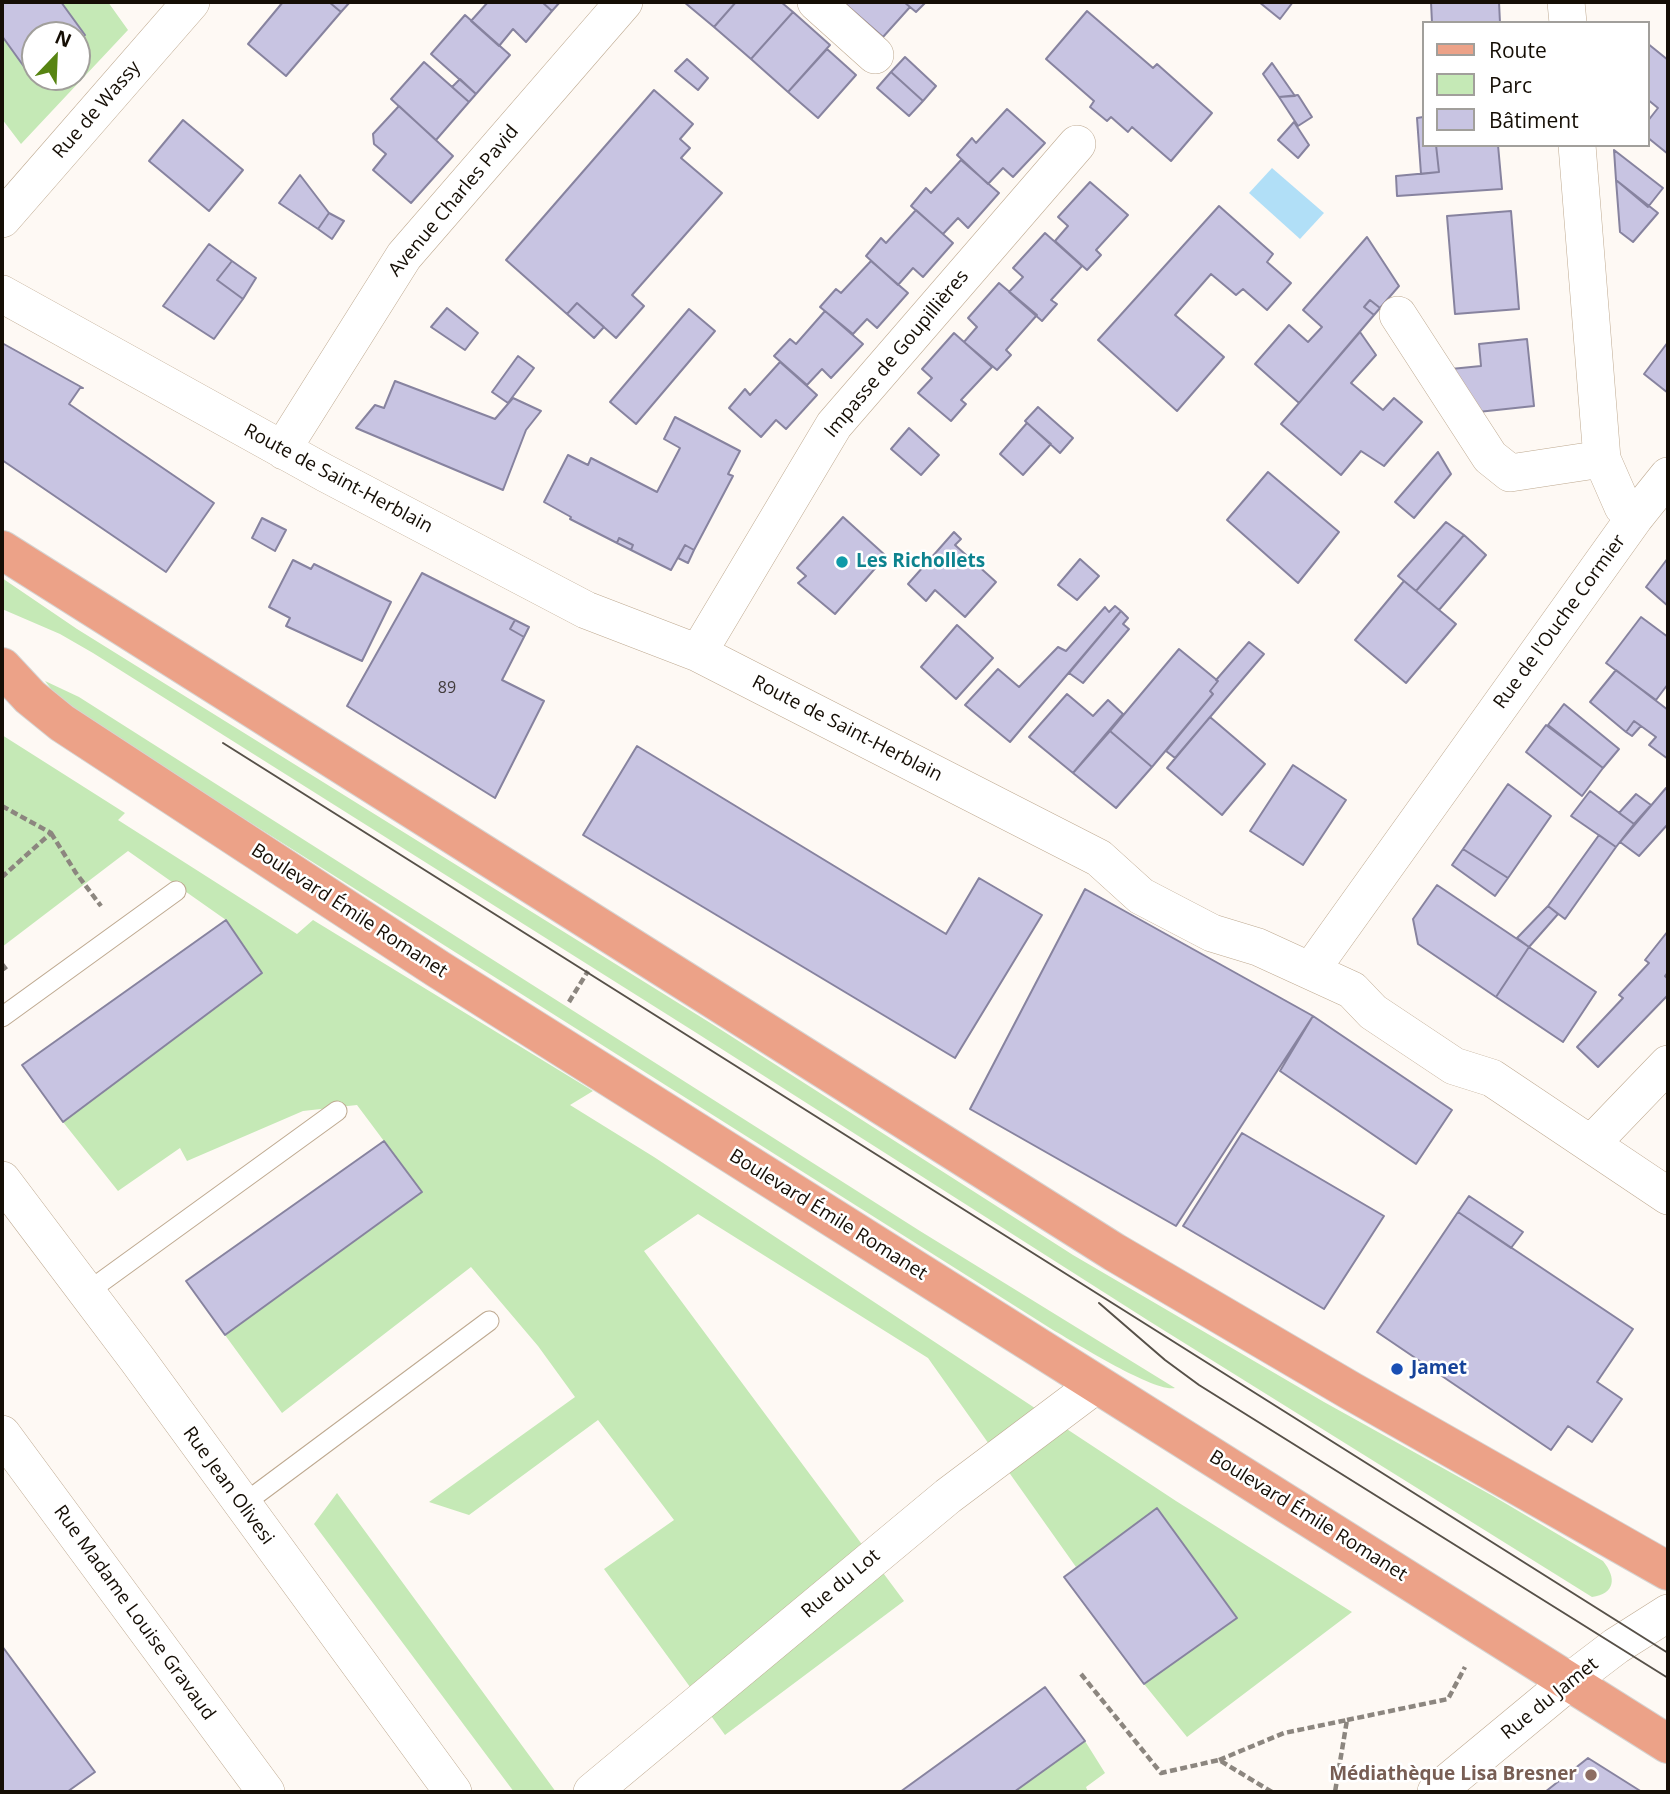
<!DOCTYPE html>
<html>
<head>
<meta charset="utf-8">
<style>
	body { margin:0 }
	#map { position:relative; width:1670px; height:1794px; overflow:hidden; background:#fef9f4; font-family:"Open Sans",sans-serif }
	canvas { display:block }
	.frame { position:absolute; inset:0; border:4px solid #150e05; pointer-events:none }
	.legend { position:absolute; left:1422px; top:21px; width:228px; height:126px; box-sizing:border-box; background:#fff; border:2px solid #a19f9b; margin:0; padding:9px 12px; list-style:none; font-size:21px; color:#150e05 }
	.legend li { display:flex; align-items:center; gap:14px; height:35px }
	.legend b { width:35px; border:2px solid #a19f9b }
	.north { position:absolute; left:21px; top:21px; width:70px; height:70px; box-sizing:border-box; background:#fff; border:2px solid #a19f9b; border-radius:50%; rotate:23deg; font-size:19px; font-weight:700; line-height:28px; text-align:center; color:#150e05 }
	.north::after { content:''; display:block; margin:auto; width:24px; height:32px; background:#578412; clip-path:polygon(50% 0,100% 100%,50% 72%,0 100%) }
</style>
</head>
<body>
<div id="map">
<canvas width="1670" height="1794"></canvas>
<div class="frame"></div>
<ul class="legend">
<li><b style="height:9px;background:#eca288"></b>Route</li>
<li><b style="height:19px;background:#c5e9b6"></b>Parc</li>
<li><b style="height:19px;background:#c8c4e2"></b>Bâtiment</li>
</ul>
<div class="north">N</div>
</div>
<script>
const c = document.querySelector('canvas').getContext('2d');
c.lineJoin = 'round';
function fill(path, color) { c.fillStyle = color; c.fill(path, 'evenodd'); }
function stroke(path, color, width, dash) { c.strokeStyle = color; c.lineWidth = width; c.lineCap = dash ? 'butt' : 'round'; c.setLineDash(dash || []); c.stroke(path); }
function label(font, color, halo, rows, align = 'center') {
  c.font = font + ' "Open Sans",sans-serif'; c.lineWidth = 5; c.setLineDash([]); c.textBaseline = 'middle'; c.strokeStyle = halo; c.fillStyle = color; for (const [text, x, y, turn = 0] of rows) {
    c.save(); c.translate(x, y); c.rotate((+turn || 0) * Math.PI / 180); c.textAlign = isNaN(turn) ? turn : align; if (halo) c.strokeText(text, 0, 0); c.fillText(text, 0, 0); c.restore();
  }
}
fill(new Path2D(`
	M 61,2 L 108,2 L 128,30 L 21,144 L 2,119 L 2,36 L 30,75 L 35,72 L 35,77 L 77,77 L 77,41 L 85,35 Z
	M 2,578 L 77,629 L 712,1024 L 1073,1255 L 1324,1402 L 1493,1496 L 1603,1561 C 1617,1578 1615,1594 1592,1597 L 1149,1321 L 695,1032 L 93,653 L 60,634 L 2,609 Z
	M 45,681 L 79,697 L 920,1231 L 1175,1388 C 1155,1393 1074,1342 1053,1330 L 110,734 L 59,699 Z
	M 2,735 L 125,813 L 118,820 L 297,934 L 313,920 L 593,1091 L 570,1105 L 654,1157 L 1176,1501 L 1352,1612 L 1187,1737 L 1144,1684 L 1237,1618 L 1158,1509 L 1076,1567 L 928,1358 L 698,1214 L 644,1251 L 904,1601 L 725,1735 L 604,1569 L 674,1520 L 598,1420 L 469,1515 L 429,1502 L 575,1397 L 538,1346 L 471,1267 L 282,1413 L 225,1335 L 422,1192 L 357,1105 L 303,1111 L 187,1161 L 180,1148 L 118,1191 L 63,1122 L 262,973 L 226,920 L 128,851 L 2,947 Z
	M 337,1493 L 556,1792 L 514,1792 L 314,1524 Z
	M 1085,1741 L 1105,1773 L 1086,1787 L 1088,1792 L 1014,1792 Z`), '#c5e9b6');
fill(new Path2D(`
	M 1272,168 L 1324,213 L 1300,239 L 1249,193 Z`), '#b1dff7');
const building = new Path2D(`
	M 2,2 L 61,2 L 85,35 L 77,41 L 77,35 L 35,35 L 35,72 L 30,75 L 2,36 Z
	M 283,2 L 329,2 L 341,12 L 286,76 L 248,44 Z
	M 329,2 L 350,2 L 341,12 Z
	M 488,2 L 542,2 L 552,11 L 526,42 L 513,29 L 499,46 L 471,21 Z
	M 542,2 L 560,2 L 552,11 Z
	M 684,2 L 736,2 L 714,27 Z
	M 736,2 L 781,2 L 793,12 L 751,59 L 714,27 Z
	M 843,2 L 904,2 L 910,7 L 883,37 Z
	M 904,2 L 926,2 L 916,12 Z
	M 1259,2 L 1293,2 L 1280,19 Z
	M 1431,2 L 1499,2 L 1500,23 L 1432,23 Z
	M 1087,11 L 1153,68 L 1157,64 L 1212,113 L 1171,161 L 1132,127 L 1128,132 L 1111,117 L 1107,121 L 1090,107 L 1094,101 L 1046,59 Z
	M 793,12 L 830,45 L 788,92 L 751,59 Z
	M 465,15 L 510,55 L 476,94 L 431,54 Z
	M 1647,43 L 1668,60 L 1668,154 L 1647,137 L 1647,122 L 1658,108 L 1647,99 Z
	M 827,49 L 856,75 L 818,118 L 788,92 Z
	M 905,57 L 936,86 L 923,101 L 891,72 Z
	M 687,59 L 708,78 L 698,90 L 675,71 Z
	M 424,62 L 469,102 L 436,140 L 391,99 Z
	M 1272,63 L 1295,96 L 1279,97 L 1263,74 Z
	M 891,72 L 923,101 L 909,116 L 877,88 Z
	M 460,79 L 476,94 L 469,102 L 452,87 Z
	M 654,90 L 693,124 L 680,139 L 690,148 L 681,158 L 722,193 L 632,295 L 644,306 L 616,338 L 577,303 L 567,314 L 506,260 Z
	M 1298,95 L 1312,117 L 1298,126 L 1279,97 Z
	M 399,106 L 453,156 L 411,203 L 373,170 L 386,154 L 374,144 L 373,134 Z
	M 1007,109 L 1045,143 L 1013,177 L 1003,168 L 988,184 L 957,155 L 972,138 L 976,143 Z
	M 1423,117 L 1423,145 L 1436,145 L 1439,172 L 1421,174 L 1417,118 Z
	M 183,120 L 243,170 L 209,211 L 149,161 Z
	M 1294,122 L 1309,145 L 1298,158 L 1278,140 Z
	M 1436,145 L 1498,145 L 1502,189 L 1397,196 L 1396,176 L 1439,172 Z
	M 1614,150 L 1663,188 L 1648,207 L 1616,180 Z
	M 961,160 L 999,193 L 968,228 L 958,218 L 943,234 L 911,206 L 926,188 L 931,193 Z
	M 300,175 L 329,213 L 318,229 L 279,203 Z
	M 1616,180 L 1658,213 L 1633,242 L 1620,232 Z
	M 1090,182 L 1128,215 L 1096,250 L 1101,255 L 1087,270 L 1055,241 L 1068,226 L 1058,217 Z
	M 1219,206 L 1273,254 L 1267,262 L 1291,283 L 1267,310 L 1243,289 L 1236,295 L 1211,274 L 1175,315 L 1224,357 L 1177,411 L 1098,340 Z
	M 916,210 L 953,243 L 923,277 L 913,268 L 898,285 L 866,256 L 881,238 L 886,243 Z
	M 1511,211 L 1519,309 L 1455,314 L 1447,216 Z
	M 329,213 L 344,221 L 332,239 L 318,229 Z
	M 1045,233 L 1082,266 L 1051,300 L 1057,304 L 1042,321 L 1009,292 L 1023,277 L 1013,268 Z
	M 1367,237 L 1399,286 L 1380,308 L 1370,300 L 1364,307 L 1374,315 L 1299,403 L 1255,364 L 1289,325 L 1308,342 L 1322,327 L 1303,310 Z
	M 209,244 L 232,261 L 217,280 L 243,299 L 214,339 L 163,306 Z
	M 232,261 L 256,278 L 243,299 L 217,280 Z
	M 871,261 L 908,293 L 877,328 L 867,319 L 853,334 L 820,307 L 836,289 L 841,293 Z
	M 999,283 L 1037,315 L 1006,350 L 1011,355 L 997,370 L 964,342 L 977,327 L 968,318 Z
	M 1370,300 L 1380,308 L 1374,315 L 1364,307 Z
	M 577,303 L 604,327 L 594,338 L 567,314 Z
	M 447,308 L 478,333 L 465,350 L 431,327 Z
	M 689,309 L 715,331 L 636,424 L 610,402 Z
	M 825,311 L 863,344 L 831,378 L 822,369 L 807,385 L 774,356 L 790,339 L 796,344 Z
	M 1360,332 L 1376,355 L 1351,383 L 1383,410 L 1394,398 L 1422,422 L 1384,466 L 1361,451 L 1341,475 L 1281,424 Z
	M 954,333 L 992,367 L 961,400 L 966,404 L 951,421 L 918,393 L 932,378 L 922,369 Z
	M 1527,339 L 1534,406 L 1478,412 L 1451,369 L 1481,366 L 1479,344 Z
	M 1668,342 L 1668,393 L 1644,374 Z
	M 2,343 L 83,388 L 80,388 L 69,404 L 214,503 L 166,572 L 2,460 Z
	M 518,356 L 534,368 L 508,403 L 492,392 Z
	M 780,362 L 817,395 L 786,429 L 776,420 L 761,437 L 729,408 L 745,389 L 750,395 Z
	M 395,381 L 495,419 L 513,398 L 541,411 L 526,430 L 503,490 L 356,428 L 375,405 L 384,408 Z
	M 1038,407 L 1073,438 L 1060,453 L 1025,421 Z
	M 675,417 L 740,451 L 728,474 L 733,476 L 694,550 L 685,545 L 671,570 L 631,550 L 633,545 L 619,538 L 617,543 L 570,519 L 571,517 L 544,502 L 568,455 L 588,465 L 591,458 L 657,492 L 680,448 L 664,439 Z
	M 1027,423 L 1051,444 L 1023,475 L 1000,454 Z
	M 909,428 L 939,455 L 921,475 L 891,449 Z
	M 1438,452 L 1451,474 L 1414,518 L 1395,502 Z
	M 1268,472 L 1339,532 L 1298,583 L 1227,520 Z
	M 843,517 L 886,556 L 835,614 L 798,583 L 806,576 L 797,568 Z
	M 262,518 L 286,530 L 275,551 L 252,538 Z
	M 1446,522 L 1464,535 L 1416,591 L 1398,576 Z
	M 954,532 L 961,539 L 955,545 L 996,582 L 965,617 L 935,590 L 926,601 L 908,584 Z
	M 1464,535 L 1486,555 L 1439,610 L 1416,591 Z
	M 619,538 L 633,545 L 631,550 L 617,543 Z
	M 685,545 L 694,550 L 688,563 L 678,558 Z
	M 1668,558 L 1668,606 L 1646,587 Z
	M 1080,559 L 1099,576 L 1077,600 L 1058,585 Z
	M 293,560 L 311,569 L 314,564 L 391,602 L 362,661 L 286,626 L 290,618 L 269,607 Z
	M 422,573 L 515,620 L 510,629 L 524,637 L 502,680 L 544,701 L 495,798 L 347,706 Z
	M 1404,581 L 1456,624 L 1406,683 L 1355,640 Z
	M 1115,606 L 1121,611 L 1010,742 L 965,705 L 998,669 L 1019,687 L 1058,647 L 1066,651 L 1105,607 L 1109,612 Z
	M 1121,611 L 1128,618 L 1123,624 L 1129,629 L 1083,683 L 1069,673 Z
	M 1641,617 L 1668,637 L 1668,684 L 1656,700 L 1606,663 Z
	M 515,620 L 529,627 L 524,637 L 510,629 Z
	M 957,625 L 993,658 L 956,699 L 921,667 Z
	M 1249,642 L 1264,654 L 1175,758 L 1166,751 L 1213,694 L 1210,691 L 1218,681 L 1216,680 Z
	M 1179,649 L 1218,681 L 1210,691 L 1213,694 L 1152,767 L 1110,731 Z
	M 1616,670 L 1668,710 L 1668,759 L 1649,745 L 1656,737 L 1641,726 L 1634,721 L 1626,732 L 1590,702 Z
	M 1067,694 L 1093,716 L 1108,700 L 1123,714 L 1073,773 L 1029,737 Z
	M 1564,704 L 1619,749 L 1603,768 L 1548,725 Z
	M 1210,717 L 1265,764 L 1222,815 L 1167,768 Z
	M 1634,721 L 1641,726 L 1632,736 L 1626,732 Z
	M 1546,725 L 1603,768 L 1582,796 L 1526,752 Z
	M 1110,731 L 1152,767 L 1116,808 L 1073,773 Z
	M 637,746 L 946,934 L 979,878 L 1042,915 L 955,1058 L 583,835 Z
	M 1293,765 L 1346,800 L 1303,865 L 1250,831 Z
	M 1508,784 L 1551,816 L 1508,878 L 1463,849 Z
	M 1666,788 L 1668,790 L 1668,824 L 1639,856 L 1620,842 Z
	M 1590,791 L 1634,824 L 1616,847 L 1571,816 Z
	M 1636,794 L 1651,805 L 1634,824 L 1619,813 Z
	M 1599,835 L 1616,847 L 1565,919 L 1548,906 Z
	M 1463,849 L 1508,878 L 1495,896 L 1452,865 Z
	M 1437,885 L 1529,947 L 1496,997 L 1418,944 L 1413,919 Z
	M 1085,889 L 1313,1016 L 1176,1226 L 970,1109 Z
	M 1548,906 L 1558,914 L 1529,947 L 1517,938 Z
	M 226,920 L 262,973 L 63,1122 L 22,1065 Z
	M 1668,931 L 1668,972 L 1665,976 L 1668,979 L 1668,995 L 1598,1067 L 1577,1047 L 1623,998 L 1619,995 L 1649,963 L 1645,960 Z
	M 1529,947 L 1596,992 L 1563,1042 L 1496,997 Z
	M 1313,1016 L 1452,1110 L 1416,1164 L 1280,1071 Z
	M 1242,1133 L 1384,1216 L 1324,1309 L 1183,1226 Z
	M 384,1141 L 422,1192 L 225,1335 L 186,1281 Z
	M 1469,1196 L 1523,1232 L 1511,1248 L 1458,1212 Z
	M 1458,1212 L 1633,1329 L 1597,1382 L 1622,1399 L 1592,1442 L 1568,1426 L 1551,1450 L 1377,1332 Z
	M 1157,1508 L 1237,1618 L 1144,1684 L 1064,1577 Z
	M 2,1646 L 95,1772 L 67,1792 L 2,1792 Z
	M 1045,1687 L 1085,1741 L 1014,1792 L 900,1792 Z
	M 1588,1758 L 1642,1792 L 1545,1792 Z`);
fill(building, '#c8c4e2');
stroke(building, '#87839f', 2);
const service = new Path2D(`
	M 2,1017 L 176,891
	M 86,1293 L 337,1111
	M 242,1505 L 489,1321`);
const minor = new Path2D(`
	M 816,2 L 875,55
	M 1566,2 L 1568,23
	M 1577,145 L 1602,459 L 1623,507 L 1635,517
	M 2,219 L 191,2
	M 2,294 L 325,473 L 586,610 L 698,653 L 1099,858 L 1141,896 L 1212,933 L 1258,947 L 1352,990 L 1373,1012 L 1454,1066 L 1492,1078 L 1668,1196
	M 1398,315 L 1490,457 L 1510,473 L 1602,459
	M 284,451 L 292,434 L 404,256 L 624,2
	M 698,653 L 834,425 L 1077,144
	M 1311,970 L 1635,517 L 1668,476
	M 1591,1144 L 1668,1064
	M 2,1180 L 137,1359 L 453,1792
	M 2,1434 L 266,1792
	M 592,1792 L 948,1496 L 1097,1384
	M 1436,1792 L 1570,1681 L 1616,1646 L 1668,1613`);
const primary = new Path2D(`
	M 2,550 L 1114,1252 L 1351,1391 L 1668,1571
	M 2,667 L 30,697 L 62,723 L 438,969 L 1668,1744`);
stroke(service, '#bea990', 21);
stroke(minor, '#bea990', 38);
stroke(primary, '#d5d4d2', 40);
stroke(new Path2D(`
	M 2,806 L 51,833 L 2,877
	M 51,833 L 76,873 L 101,906
	M 2,964 L 8,972
	M 569,1002 L 588,971
	M 1081,1674 L 1161,1773 L 1219,1760 L 1272,1792
	M 1347,1720 L 1448,1699 L 1465,1667
	M 1219,1760 L 1284,1733 L 1347,1720 L 1335,1792`), '#8c867f', 4.5, [7, 3.5]);
stroke(service, '#fff', 19);
stroke(minor, '#fff', 37);
stroke(primary, '#eca288', 38);
stroke(new Path2D(`
	M 223,743 L 1668,1653
	M 1099,1303 L 1165,1360 L 1199,1385 L 1668,1678`), '#575149', 2);
for (const [x, y, r, color] of [
	[842,562,7,"#0f9aa8"],
	[1397,1369,7,"#1a4fb4"],
	[1591,1775,7,"#8d6e63"]
]) { const dot = new Path2D(); dot.arc(x, y, r, 0, 2 * Math.PI); c.fillStyle = color; c.fill(dot); stroke(dot, '#fff', 2.5); }
label('16px', '#423c3c', null, [
	["89",447,688]
]);
label('19px', '#150e05', '#fff', [
	["Rue de Wassy",97,110,-49],
	["Avenue Charles Pavid",454,201,-50],
	["Impasse de Goupillières",897,354,-50],
	["Route de Saint-Herblain",338,479,28],
	["Rue de l'Ouche Cormier",1560,622,-54],
	["Route de Saint-Herblain",847,729,27],
	["Boulevard Émile Romanet",349,911,33],
	["Boulevard Émile Romanet",828,1215,32],
	["Rue Jean Olivesi",228,1486,54],
	["Boulevard Émile Romanet",1308,1516,32],
	["Rue du Lot",841,1584,-40],
	["Rue Madame Louise Gravaud",134,1613,54],
	["Rue du Jamet",1550,1699,-39]
]);
label('bold 19px', '#0d838f', '#fff', [
	["Les Richollets",856,562]
], 'left');
label('bold 19px', '#164399', '#fff', [
	["Jamet",1411,1369]
], 'left');
label('bold 19px', '#785e54', '#fff', [
	["Médiathèque Lisa Bresner",1577,1775]
], 'right');
</script>
</body>
</html>
